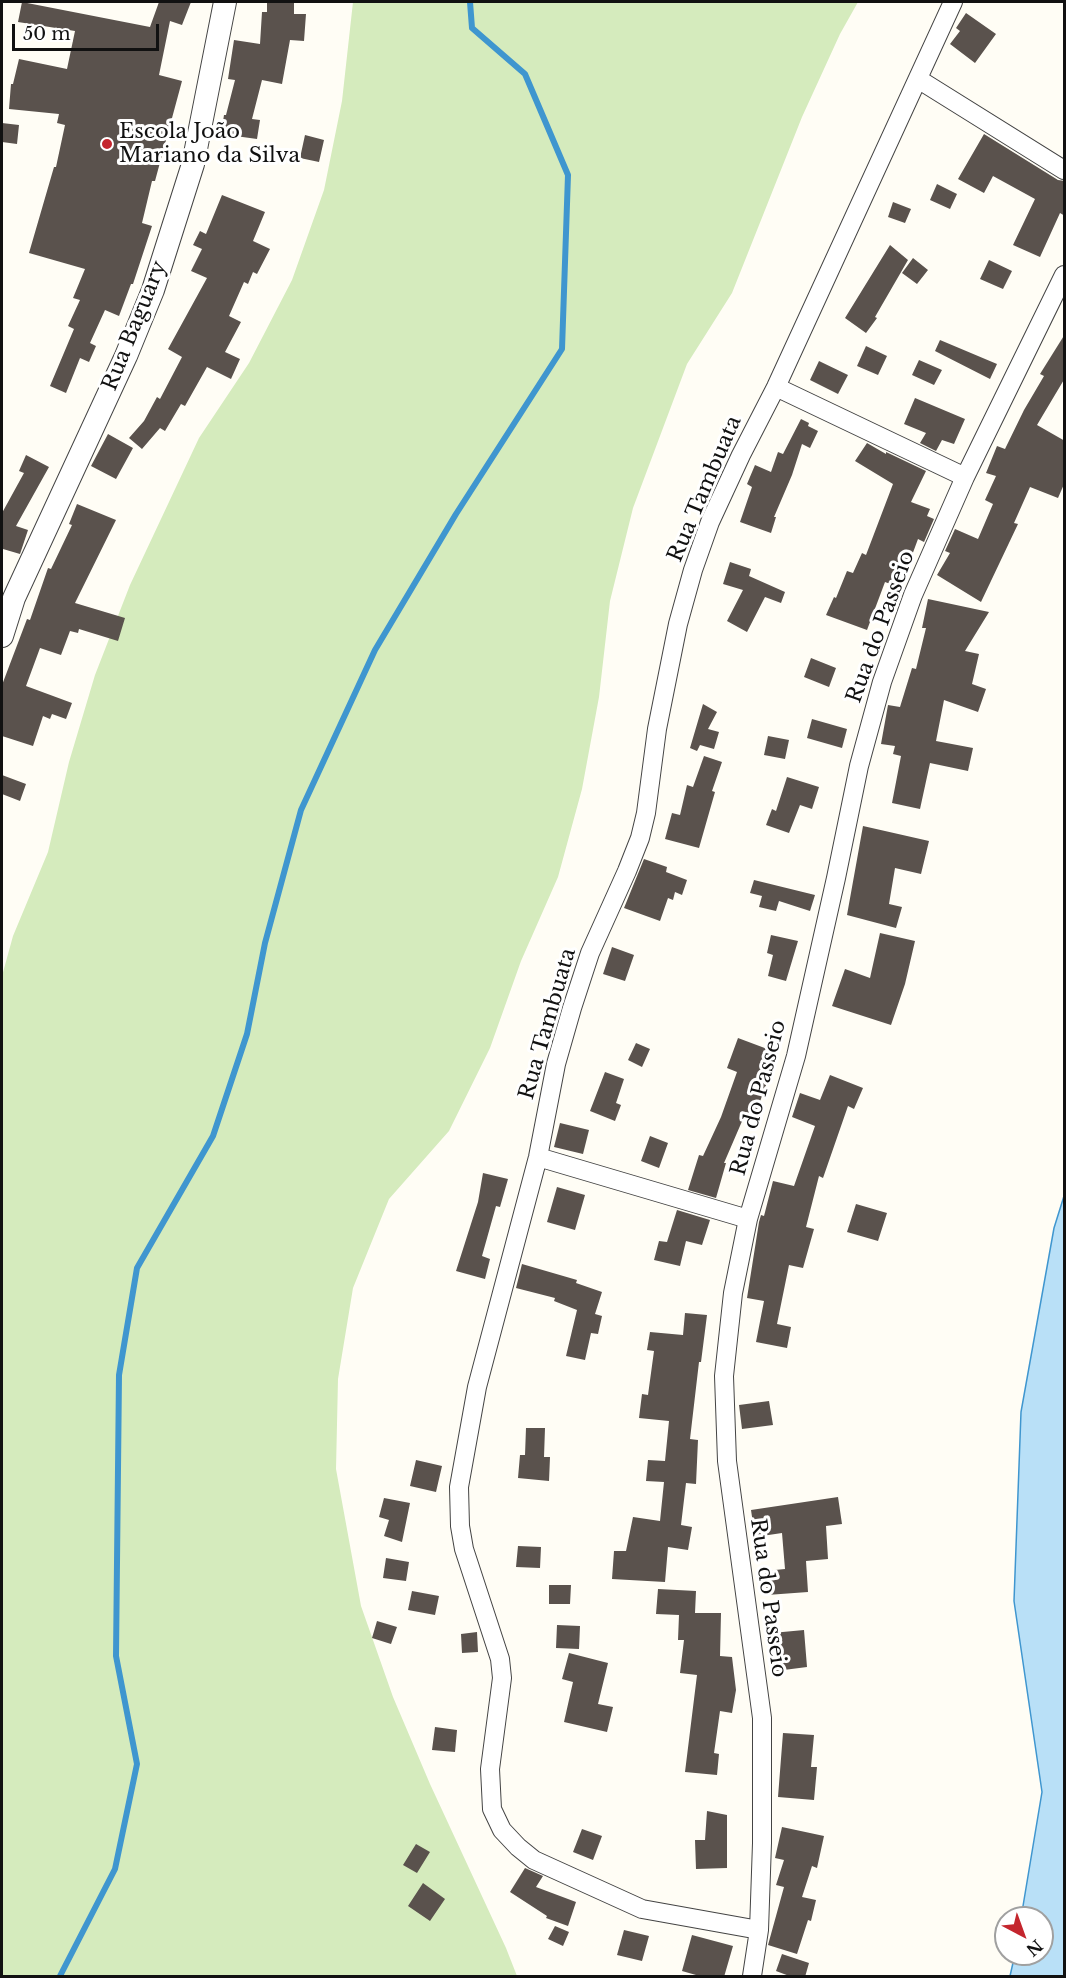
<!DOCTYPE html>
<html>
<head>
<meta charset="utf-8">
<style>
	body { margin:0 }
	#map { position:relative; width:1066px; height:1978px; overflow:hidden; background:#fffdf5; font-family:"Libre Baskerville",serif }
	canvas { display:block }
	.frame { position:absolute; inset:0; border:3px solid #111; pointer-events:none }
	.north { position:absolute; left:994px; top:1906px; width:60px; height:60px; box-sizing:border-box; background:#fff; border:2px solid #a0a0a0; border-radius:50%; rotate:139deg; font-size:16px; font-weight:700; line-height:24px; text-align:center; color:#111 }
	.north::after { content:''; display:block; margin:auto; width:21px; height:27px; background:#c4262e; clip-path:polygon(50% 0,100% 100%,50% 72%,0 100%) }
	.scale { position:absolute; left:12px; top:24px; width:147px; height:27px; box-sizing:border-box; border:3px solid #111; border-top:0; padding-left:8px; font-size:18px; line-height:21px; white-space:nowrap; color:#111; -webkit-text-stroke:4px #fff; paint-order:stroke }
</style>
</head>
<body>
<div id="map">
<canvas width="1066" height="1978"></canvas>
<div class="frame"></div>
<div class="north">N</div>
<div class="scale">50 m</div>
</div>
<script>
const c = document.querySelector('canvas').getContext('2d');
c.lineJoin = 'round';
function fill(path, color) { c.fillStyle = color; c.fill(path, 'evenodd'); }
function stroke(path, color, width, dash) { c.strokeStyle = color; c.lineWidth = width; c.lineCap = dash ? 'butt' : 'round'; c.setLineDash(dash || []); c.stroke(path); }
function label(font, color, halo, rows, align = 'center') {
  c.font = font + ' "Libre Baskerville",serif'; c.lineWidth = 6; c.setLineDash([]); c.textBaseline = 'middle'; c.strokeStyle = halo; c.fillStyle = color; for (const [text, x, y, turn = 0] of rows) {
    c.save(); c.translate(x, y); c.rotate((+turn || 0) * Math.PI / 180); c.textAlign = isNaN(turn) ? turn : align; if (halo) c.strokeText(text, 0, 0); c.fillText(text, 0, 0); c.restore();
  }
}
fill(new Path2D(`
	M 353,2 L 858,2 L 840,34 L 802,117 L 732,293 L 687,364 L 633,508 L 610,601 L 599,697 L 582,789 L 558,877 L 521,961 L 490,1048 L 449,1131 L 389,1199 L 353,1288 L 338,1379 L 336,1469 L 361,1606 L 393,1697 L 430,1784 L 506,1948 L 517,1976 L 2,1976 L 2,976 L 13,936 L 48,852 L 69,762 L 95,675 L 130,585 L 199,438 L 249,363 L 292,280 L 324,190 L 342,101 Z`), '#d5ebbd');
const water = new Path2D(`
	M 1064,1196 L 1064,1976 L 1010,1976 L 1015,1954 L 1042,1954 L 1042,1918 L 1021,1918 L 1042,1792 L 1014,1601 L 1021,1412 L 1054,1228 Z`);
fill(water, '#b9e0f7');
stroke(water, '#3f96cf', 1.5);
stroke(new Path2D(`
	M 60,1976 L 115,1869 L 137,1764 L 116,1656 L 119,1375 L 137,1268 L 213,1136 L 247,1034 L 265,943 L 301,810 L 375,650 L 456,514 L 562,349 L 568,175 L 525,74 L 472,28 L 470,2`), '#3f96cf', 6);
fill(new Path2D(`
	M 22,2 L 150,27 L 159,2 L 191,2 L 182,25 L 170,21 L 159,75 L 182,81 L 155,181 L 152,181 L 142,223 L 152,226 L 133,284 L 131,284 L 119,316 L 105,310 L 90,343 L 96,346 L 89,362 L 80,358 L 66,393 L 50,386 L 74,329 L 68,326 L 80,300 L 73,298 L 85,269 L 29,253 L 54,167 L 56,167 L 65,125 L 57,123 L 59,114 L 9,109 L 11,84 L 13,84 L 19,59 L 67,69 L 75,31 L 18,22 Z
	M 267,2 L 294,2 L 294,14 L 306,14 L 304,41 L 290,40 L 282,84 L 262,80 L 252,119 L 260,120 L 257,139 L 221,134 L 224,115 L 226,115 L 235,80 L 228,79 L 234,40 L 260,44 L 262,12 L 267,12 Z
	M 966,13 L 996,34 L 975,63 L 950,44 L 960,31 L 956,28 Z
	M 2,123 L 19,125 L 17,144 L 2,142 Z
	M 984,134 L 1058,180 L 1065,181 L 1065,216 L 1060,213 L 1040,257 L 1013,245 L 1035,199 L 993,176 L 984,193 L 958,179 Z
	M 305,135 L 324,140 L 319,162 L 300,158 Z
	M 937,184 L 957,194 L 950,209 L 930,200 Z
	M 222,195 L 265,212 L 253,241 L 270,249 L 257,274 L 253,272 L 248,284 L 244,282 L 229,316 L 241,322 L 225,352 L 240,359 L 231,379 L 207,367 L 185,406 L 181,404 L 165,431 L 160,428 L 142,449 L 129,438 L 144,421 L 157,397 L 160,399 L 182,357 L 168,349 L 207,278 L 191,271 L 202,249 L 193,245 L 200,231 L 206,234 Z
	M 893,202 L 911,209 L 905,223 L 888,217 Z
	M 890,245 L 908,260 L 875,317 L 877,318 L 866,333 L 845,318 Z
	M 913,258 L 928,270 L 917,284 L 902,273 Z
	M 989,260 L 1012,271 L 1003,289 L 980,279 Z
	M 1065,334 L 1065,378 L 1037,425 L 1065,441 L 1065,482 L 1058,498 L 1030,487 L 1014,523 L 1018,524 L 981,602 L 937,575 L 950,553 L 945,551 L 955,529 L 978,539 L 993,504 L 985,500 L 996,476 L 986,473 L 997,446 L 1005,449 L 1024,410 L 1044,376 L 1040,374 Z
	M 940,340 L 997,364 L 990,379 L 935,351 Z
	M 866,346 L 887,356 L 878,375 L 857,366 Z
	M 919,360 L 942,370 L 934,385 L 912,375 Z
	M 819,361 L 848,375 L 838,394 L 810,380 Z
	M 915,398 L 965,419 L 954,444 L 942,440 L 936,451 L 920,443 L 926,433 L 904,424 Z
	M 801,419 L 809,423 L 808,426 L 818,431 L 810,448 L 802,444 L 792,475 L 774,517 L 776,517 L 771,533 L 740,522 L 752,487 L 747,484 L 755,465 L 771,472 L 778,452 L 783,454 Z
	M 108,434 L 133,448 L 116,479 L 91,466 Z
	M 867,443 L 886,454 L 886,452 L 926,471 L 911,502 L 930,509 L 927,516 L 934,519 L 924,542 L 918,539 L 908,566 L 902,564 L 893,585 L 885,582 L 867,630 L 826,615 L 834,597 L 836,598 L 847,571 L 853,573 L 862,553 L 866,555 L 893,484 L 855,461 Z
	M 26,455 L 49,467 L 16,526 L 28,530 L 20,554 L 3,549 L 2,552 L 2,513 L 24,473 L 19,471 Z
	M 77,504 L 116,520 L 75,603 L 125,618 L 118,641 L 79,629 L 78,633 L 70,631 L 61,655 L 40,648 L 26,686 L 72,703 L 66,719 L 52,714 L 50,719 L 43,716 L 33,746 L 2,736 L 2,685 L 27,619 L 30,620 L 48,568 L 51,569 L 72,525 L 69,524 Z
	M 730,562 L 751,569 L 749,576 L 785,592 L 781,603 L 765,597 L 747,632 L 727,621 L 743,590 L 723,584 Z
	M 928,599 L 989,612 L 965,651 L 979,654 L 972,684 L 986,689 L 978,712 L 944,700 L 936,741 L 973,748 L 968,771 L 930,763 L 920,809 L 892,803 L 901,756 L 893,754 L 895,746 L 881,744 L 888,705 L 900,707 L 912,668 L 916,669 L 926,628 L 922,628 Z
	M 811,658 L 836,668 L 829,687 L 804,677 Z
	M 703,704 L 717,712 L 708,729 L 719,732 L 714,749 L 700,745 L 697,751 L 690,748 Z
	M 812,719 L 847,729 L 842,748 L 807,738 Z
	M 768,736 L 789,740 L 785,759 L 764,755 Z
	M 704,756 L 722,762 L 712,791 L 715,792 L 699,848 L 665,839 L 672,813 L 680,815 L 687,785 L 693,787 Z
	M 2,775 L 26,784 L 20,801 L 2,794 Z
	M 787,777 L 819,787 L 812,809 L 800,805 L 789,833 L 766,825 L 772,809 L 776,811 Z
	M 863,826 L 929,841 L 921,874 L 895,868 L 889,904 L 902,907 L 896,928 L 847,915 Z
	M 644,859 L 667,867 L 666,872 L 687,880 L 682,895 L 675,892 L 673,900 L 668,898 L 660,921 L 624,908 Z
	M 754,880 L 815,895 L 810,911 L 779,901 L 776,911 L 759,907 L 762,896 L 750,893 Z
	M 880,933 L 915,941 L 905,984 L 891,1025 L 832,1006 L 845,969 L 870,978 Z
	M 771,935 L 798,941 L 786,981 L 768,976 L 773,955 L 767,953 Z
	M 612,947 L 634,955 L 625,981 L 603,974 Z
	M 738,1038 L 778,1053 L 755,1115 L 746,1112 L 724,1163 L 726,1163 L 716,1198 L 688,1190 L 699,1155 L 703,1156 L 721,1117 L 737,1072 L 727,1068 Z
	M 636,1043 L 650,1049 L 642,1067 L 628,1060 Z
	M 605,1072 L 624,1079 L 616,1103 L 621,1105 L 615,1121 L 590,1111 Z
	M 830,1075 L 863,1088 L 854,1109 L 848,1106 L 823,1178 L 819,1176 L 806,1227 L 814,1229 L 803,1268 L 789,1265 L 777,1324 L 791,1327 L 787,1348 L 756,1342 L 764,1301 L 747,1298 L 759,1222 L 761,1215 L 764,1216 L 773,1181 L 794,1186 L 815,1126 L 792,1117 L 800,1093 L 820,1100 Z
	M 560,1123 L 589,1130 L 583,1154 L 554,1147 Z
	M 650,1136 L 668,1143 L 659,1168 L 641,1161 Z
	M 483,1173 L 508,1179 L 500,1207 L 496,1206 L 482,1256 L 490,1259 L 485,1279 L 456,1271 L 478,1202 Z
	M 557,1187 L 585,1195 L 575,1230 L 547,1222 Z
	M 856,1204 L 887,1213 L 878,1241 L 847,1232 Z
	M 677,1210 L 710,1220 L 702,1245 L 686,1241 L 680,1266 L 654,1260 L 659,1241 L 667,1242 Z
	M 522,1264 L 577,1280 L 576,1283 L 602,1292 L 595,1314 L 602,1316 L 598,1334 L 591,1333 L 585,1360 L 566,1356 L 577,1310 L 554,1301 L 555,1298 L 516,1288 Z
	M 685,1313 L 707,1315 L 701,1362 L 699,1362 L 690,1439 L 698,1440 L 696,1484 L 686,1483 L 681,1525 L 692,1527 L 688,1550 L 668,1547 L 665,1582 L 612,1579 L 614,1551 L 626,1551 L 633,1517 L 660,1521 L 664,1482 L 646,1481 L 648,1460 L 665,1461 L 669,1421 L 639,1418 L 642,1394 L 648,1395 L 654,1351 L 647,1350 L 650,1332 L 683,1335 Z
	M 769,1401 L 773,1425 L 742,1429 L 739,1405 Z
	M 526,1428 L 545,1428 L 544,1457 L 550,1457 L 549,1481 L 518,1478 L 520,1455 L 525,1455 Z
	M 416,1460 L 442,1466 L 436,1492 L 410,1486 Z
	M 838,1497 L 842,1524 L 826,1526 L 828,1559 L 806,1561 L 808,1592 L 767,1595 L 765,1571 L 785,1569 L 782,1533 L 755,1537 L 751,1510 Z
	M 384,1498 L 410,1503 L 402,1542 L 384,1536 L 389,1520 L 379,1517 Z
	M 518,1546 L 541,1547 L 540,1568 L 516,1567 Z
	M 386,1558 L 409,1562 L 406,1581 L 383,1578 Z
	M 549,1585 L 571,1585 L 570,1604 L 549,1604 Z
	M 658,1589 L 696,1591 L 695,1613 L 721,1613 L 720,1656 L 732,1657 L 736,1690 L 732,1713 L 720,1711 L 714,1753 L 719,1754 L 717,1775 L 685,1772 L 697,1675 L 680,1673 L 684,1640 L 678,1640 L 679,1615 L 656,1614 Z
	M 412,1591 L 439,1596 L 435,1615 L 408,1610 Z
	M 377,1621 L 397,1627 L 391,1644 L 372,1638 Z
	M 557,1625 L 580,1626 L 579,1649 L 556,1648 Z
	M 804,1630 L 807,1667 L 776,1671 L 772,1633 Z
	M 477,1632 L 478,1652 L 462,1653 L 461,1634 Z
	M 569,1653 L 608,1663 L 598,1704 L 613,1707 L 607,1732 L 564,1722 L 573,1682 L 562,1679 Z
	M 435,1727 L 457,1730 L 455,1752 L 432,1750 Z
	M 783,1733 L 814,1735 L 811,1767 L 817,1767 L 814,1800 L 778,1797 Z
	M 707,1811 L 727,1815 L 727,1868 L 696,1869 L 695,1840 L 705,1840 Z
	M 782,1827 L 824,1836 L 817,1868 L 812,1866 L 802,1897 L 816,1900 L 811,1921 L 808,1920 L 797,1954 L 768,1945 L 784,1887 L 776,1885 L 784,1860 L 775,1858 Z
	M 582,1829 L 602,1836 L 593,1860 L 573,1852 Z
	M 416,1844 L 430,1852 L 417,1873 L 403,1865 Z
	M 525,1868 L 543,1876 L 536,1887 L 576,1902 L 568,1926 L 546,1918 L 547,1916 L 510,1892 Z
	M 423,1883 L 445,1899 L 430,1921 L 408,1906 Z
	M 555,1926 L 569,1932 L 563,1946 L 548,1939 Z
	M 624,1930 L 649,1936 L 642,1961 L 617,1955 Z
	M 692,1935 L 733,1946 L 724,1977 L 703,1977 L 682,1971 Z
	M 782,1954 L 809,1963 L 805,1977 L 792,1977 L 776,1971 Z`), '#5a524d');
const minor = new Path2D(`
	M 918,79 L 1064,170
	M 776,387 L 965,477
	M 538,1157 L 748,1219
	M 759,1930 L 642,1909 L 534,1860 L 518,1847 L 502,1830 L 492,1809 L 490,1769 L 502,1678 L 500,1659 L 464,1549 L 460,1526 L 459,1487 L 477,1387 L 538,1157 L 556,1064 L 572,1008 L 590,953 L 627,871 L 640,838 L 646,813 L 657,729 L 678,624 L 693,570 L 710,522 L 741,455 L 776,387 L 953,2
	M 752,1976 L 759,1930 L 762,1843 L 762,1718 L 727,1461 L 724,1376 L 733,1293 L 748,1219 L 796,1056 L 836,878 L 859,766 L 882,682 L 913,595 L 965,477 L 1064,275`);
const tertiary = new Path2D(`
	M 2,636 L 14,598 L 126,356 L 153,290 L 193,164 L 225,2`);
stroke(minor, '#444', 20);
stroke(tertiary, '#444', 24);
stroke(minor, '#fff', 18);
stroke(tertiary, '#fff', 22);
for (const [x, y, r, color] of [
	[107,144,6,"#c4262e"]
]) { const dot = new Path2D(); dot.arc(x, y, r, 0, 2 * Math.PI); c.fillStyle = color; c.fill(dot); stroke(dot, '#fff', 2); }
label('21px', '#111', '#fff', [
	["Escola João",119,132],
	["Mariano da Silva",119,156]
], 'left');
label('21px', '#111', '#fff', [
	["Rua Baguary",135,326,-68],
	["Rua Tambuata",705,489,-67],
	["Rua do Passeio",881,627,-70],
	["Rua Tambuata",548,1024,-74],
	["Rua do Passeio",759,1098,-75],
	["Rua do Passeio",768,1598,82]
]);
</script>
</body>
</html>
